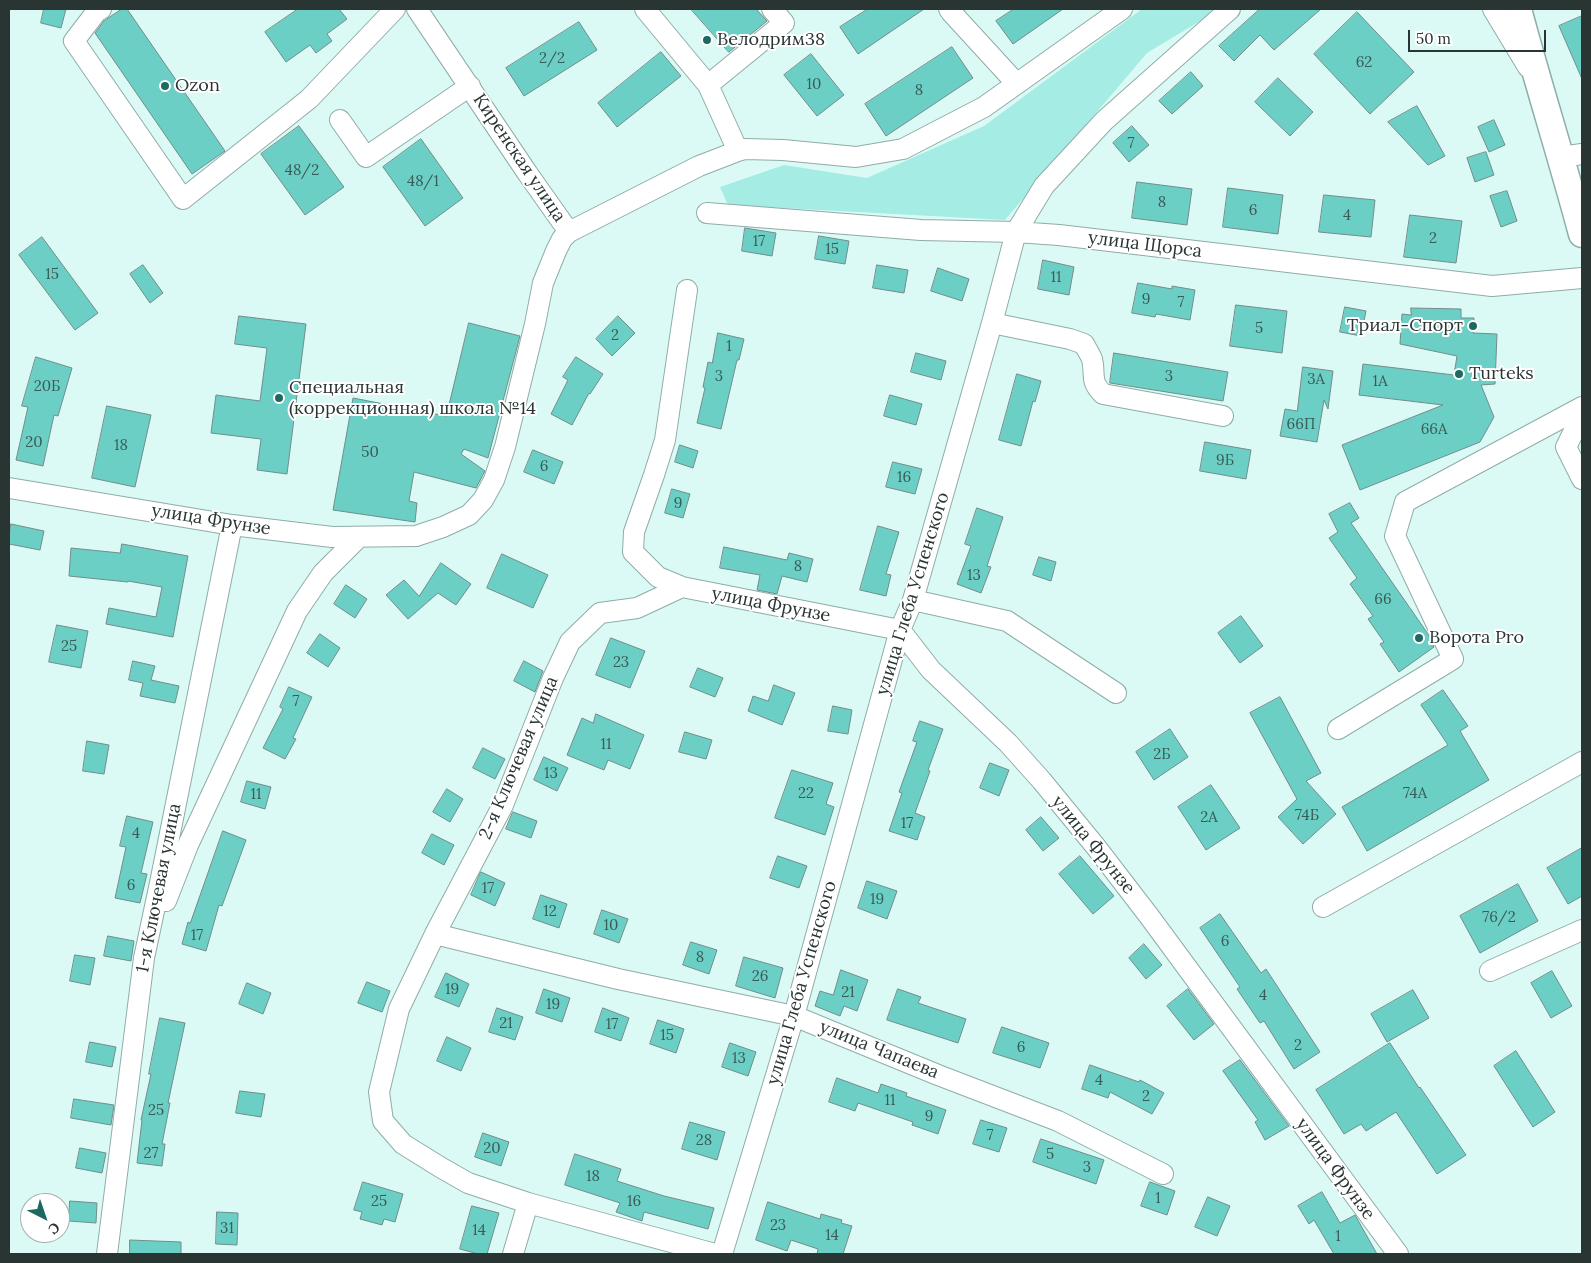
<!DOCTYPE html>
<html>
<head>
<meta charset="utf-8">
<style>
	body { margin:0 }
	#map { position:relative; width:1591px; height:1263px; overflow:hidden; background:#dbfaf6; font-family:Lora,serif }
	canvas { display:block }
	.frame { position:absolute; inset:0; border:10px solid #293533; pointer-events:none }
	.north { position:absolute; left:20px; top:1193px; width:50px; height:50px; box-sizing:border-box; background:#fff; border:1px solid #a9aead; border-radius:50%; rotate:139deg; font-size:14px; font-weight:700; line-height:20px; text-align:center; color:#293533 }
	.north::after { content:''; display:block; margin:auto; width:18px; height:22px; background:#1e6862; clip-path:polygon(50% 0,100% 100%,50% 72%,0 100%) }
	.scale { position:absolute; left:1408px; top:30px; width:138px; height:22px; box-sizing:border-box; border:2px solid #293533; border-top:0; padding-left:6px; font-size:15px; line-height:18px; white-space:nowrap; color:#293533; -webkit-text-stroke:4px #fff; paint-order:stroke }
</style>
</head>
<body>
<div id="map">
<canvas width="1591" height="1263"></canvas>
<div class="frame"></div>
<div class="north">С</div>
<div class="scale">50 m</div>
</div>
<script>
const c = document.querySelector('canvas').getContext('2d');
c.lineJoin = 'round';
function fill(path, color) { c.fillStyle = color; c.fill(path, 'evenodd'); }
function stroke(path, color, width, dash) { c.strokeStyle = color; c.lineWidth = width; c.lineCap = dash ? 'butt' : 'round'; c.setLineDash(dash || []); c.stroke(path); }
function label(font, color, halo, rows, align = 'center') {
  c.font = font + ' Lora,serif'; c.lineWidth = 4; c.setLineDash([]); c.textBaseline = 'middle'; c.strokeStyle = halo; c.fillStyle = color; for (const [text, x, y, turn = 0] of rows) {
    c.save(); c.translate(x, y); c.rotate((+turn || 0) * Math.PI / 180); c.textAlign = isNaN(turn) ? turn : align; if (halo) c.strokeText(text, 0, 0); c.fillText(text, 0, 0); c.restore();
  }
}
fill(new Path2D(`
	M 1142,9 L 1216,9 L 1210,15 L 1147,53 L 1005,220 L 728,205 L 720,187 L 784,165 L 867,178 L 984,126 Z`), '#a5ece4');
const building = new Path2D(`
	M 44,9 L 66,9 L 61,28 L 41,23 Z
	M 122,9 L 127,9 L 225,151 L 192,174 L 95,33 L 104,21 Z
	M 298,9 L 339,9 L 347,19 L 327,34 L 332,41 L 316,53 L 310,45 L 286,62 L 265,32 Z
	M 691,9 L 756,9 L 767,21 L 729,52 Z
	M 868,9 L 924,9 L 858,54 L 840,27 Z
	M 1014,9 L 1063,9 L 1013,44 L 996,21 Z
	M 1260,9 L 1321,9 L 1274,50 L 1260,35 L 1234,61 L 1219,46 Z
	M 1357,12 L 1414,72 L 1370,114 L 1314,54 Z
	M 1582,16 L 1582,79 L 1559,26 Z
	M 579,22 L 597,50 L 524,96 L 506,68 Z
	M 952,47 L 973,78 L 886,136 L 865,104 Z
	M 661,52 L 681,76 L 617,127 L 598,103 Z
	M 811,54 L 844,95 L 817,116 L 784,75 Z
	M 1191,72 L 1203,86 L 1172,114 L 1159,101 Z
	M 1278,78 L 1313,112 L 1290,136 L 1255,102 Z
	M 1417,106 L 1445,156 L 1428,165 L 1388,122 Z
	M 1494,120 L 1505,145 L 1489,152 L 1478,127 Z
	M 299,126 L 344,187 L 305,215 L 261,154 Z
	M 1132,126 L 1149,145 L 1129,162 L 1113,143 Z
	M 421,139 L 463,198 L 425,226 L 383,167 Z
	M 1486,152 L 1494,175 L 1475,182 L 1467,158 Z
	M 1137,182 L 1192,189 L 1187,225 L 1132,218 Z
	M 1228,188 L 1283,195 L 1278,234 L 1223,227 Z
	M 1507,191 L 1517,221 L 1501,227 L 1490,196 Z
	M 1324,195 L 1375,200 L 1371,237 L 1319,232 Z
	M 1410,215 L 1462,221 L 1456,263 L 1404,257 Z
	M 745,228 L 776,233 L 772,256 L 742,251 Z
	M 819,236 L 849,241 L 845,264 L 815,259 Z
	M 42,237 L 98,313 L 75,330 L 19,255 Z
	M 1043,260 L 1074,267 L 1069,295 L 1038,289 Z
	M 143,265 L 163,293 L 150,303 L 130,274 Z
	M 877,265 L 908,270 L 904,293 L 873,288 Z
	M 938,268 L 969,279 L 962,301 L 931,291 Z
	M 1138,283 L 1172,289 L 1172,286 L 1195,290 L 1190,320 L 1156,314 L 1155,317 L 1132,313 Z
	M 1236,305 L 1287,311 L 1282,353 L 1230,346 Z
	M 1345,307 L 1366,311 L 1361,336 L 1340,332 Z
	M 1411,308 L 1461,309 L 1461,318 L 1474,318 L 1473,333 L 1497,334 L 1495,384 L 1481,385 L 1494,417 L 1480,442 L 1360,490 L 1342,445 L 1443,405 L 1359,395 L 1363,364 L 1454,375 L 1457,356 L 1400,344 L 1402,314 L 1411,315 Z
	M 239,316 L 306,324 L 287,474 L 257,470 L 261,439 L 211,433 L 216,395 L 260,401 L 267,348 L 235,344 Z
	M 618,316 L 635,333 L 612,356 L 596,339 Z
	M 469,323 L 520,336 L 488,458 L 464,449 L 461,454 L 485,471 L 476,488 L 414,472 L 409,501 L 417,503 L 415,522 L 333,510 L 353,398 L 446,416 Z
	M 718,333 L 744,339 L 739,360 L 737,360 L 721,429 L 697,423 L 705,388 L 703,387 L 708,362 L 712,363 Z
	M 916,353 L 946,361 L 941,380 L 911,372 Z
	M 1114,353 L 1228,372 L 1223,401 L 1110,383 Z
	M 36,357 L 72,368 L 58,416 L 54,415 L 43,466 L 16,460 L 28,407 L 22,406 Z
	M 576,357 L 603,374 L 590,394 L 589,393 L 572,425 L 551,414 L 568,380 L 563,377 Z
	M 1303,367 L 1333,371 L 1328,409 L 1324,400 L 1317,442 L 1280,436 L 1285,409 L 1297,411 Z
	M 1017,374 L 1041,381 L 1035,402 L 1033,401 L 1021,446 L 999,440 Z
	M 890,395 L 922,404 L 916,425 L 884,416 Z
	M 107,406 L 151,415 L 135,487 L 92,478 Z
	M 1205,442 L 1251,450 L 1246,479 L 1200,471 Z
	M 680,445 L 698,451 L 693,468 L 675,462 Z
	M 533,450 L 563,462 L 554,484 L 524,472 Z
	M 893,462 L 922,469 L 915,494 L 886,487 Z
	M 672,489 L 690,494 L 683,518 L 665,513 Z
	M 1350,503 L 1359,518 L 1351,523 L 1428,634 L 1434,647 L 1399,672 L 1380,644 L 1384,642 L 1368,619 L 1373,616 L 1350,584 L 1357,578 L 1329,538 L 1338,532 L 1329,514 Z
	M 977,508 L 1003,517 L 987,566 L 991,567 L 981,593 L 957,584 L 971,546 L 965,544 Z
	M 11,524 L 44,531 L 40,550 L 9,544 Z
	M 878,526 L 899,532 L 886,574 L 891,575 L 886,596 L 860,590 Z
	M 122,544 L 188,556 L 173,637 L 106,624 L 109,608 L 156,617 L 162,587 L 128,581 L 128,582 L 69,576 L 71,548 L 120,553 Z
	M 724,547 L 787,560 L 789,553 L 813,559 L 807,582 L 782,576 L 777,594 L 757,590 L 760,575 L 720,568 Z
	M 502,554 L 548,575 L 533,608 L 487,588 Z
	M 1039,557 L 1056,562 L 1051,581 L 1033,575 Z
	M 441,563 L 471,584 L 456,605 L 438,593 L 408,619 L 386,595 L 404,580 L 419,596 Z
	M 346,585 L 367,599 L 355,618 L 334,604 Z
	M 1241,616 L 1263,646 L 1240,663 L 1218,633 Z
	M 57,625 L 88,631 L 81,668 L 49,662 Z
	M 320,634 L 340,648 L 328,667 L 307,653 Z
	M 611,638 L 645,651 L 630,688 L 596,675 Z
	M 133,661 L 155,666 L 151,680 L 179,686 L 175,703 L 140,696 L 143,683 L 129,680 Z
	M 524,661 L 543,671 L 535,692 L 514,681 Z
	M 698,668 L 723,678 L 715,697 L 690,687 Z
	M 774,685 L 795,693 L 782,725 L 748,711 L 753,696 L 768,701 Z
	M 289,687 L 312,697 L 293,738 L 296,739 L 285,759 L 263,748 L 283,709 L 280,707 Z
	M 1443,690 L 1468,726 L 1460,731 L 1489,780 L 1367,851 L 1342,807 L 1448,745 L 1421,705 Z
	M 1280,697 L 1321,773 L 1306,781 L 1336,814 L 1303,844 L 1278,817 L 1297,799 L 1250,713 Z
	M 833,706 L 852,710 L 848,734 L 828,731 Z
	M 596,714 L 644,735 L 630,769 L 608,760 L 604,770 L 567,755 L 582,718 L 593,723 Z
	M 920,721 L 943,729 L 928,770 L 930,771 L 915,813 L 925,817 L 917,840 L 889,831 L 902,793 L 899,792 L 917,742 L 913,741 Z
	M 1170,729 L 1188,757 L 1154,780 L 1136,752 Z
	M 685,732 L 712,740 L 706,759 L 679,752 Z
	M 87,741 L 109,745 L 104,774 L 83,771 Z
	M 483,748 L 505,759 L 495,779 L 473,768 Z
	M 544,757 L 568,768 L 557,791 L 534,780 Z
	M 990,763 L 1009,770 L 999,796 L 980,788 Z
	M 792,770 L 833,783 L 826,804 L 834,807 L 825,835 L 775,818 Z
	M 247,781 L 271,787 L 265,809 L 241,802 Z
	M 1211,785 L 1240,828 L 1206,850 L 1178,807 Z
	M 447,789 L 463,799 L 450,822 L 433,812 Z
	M 513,812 L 537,821 L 531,838 L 506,829 Z
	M 127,816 L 153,822 L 141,873 L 147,874 L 140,903 L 115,898 L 126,847 L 120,846 Z
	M 1041,817 L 1059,838 L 1043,851 L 1026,830 Z
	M 223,831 L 246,840 L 222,906 L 219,905 L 206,951 L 182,944 L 188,922 L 190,923 Z
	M 432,834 L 454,845 L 444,865 L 422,853 Z
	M 1582,848 L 1582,896 L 1568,904 L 1547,868 Z
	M 778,856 L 807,866 L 799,888 L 770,878 Z
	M 1080,856 L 1114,896 L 1093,914 L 1059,874 Z
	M 481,872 L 505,883 L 495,906 L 471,895 Z
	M 867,881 L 897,891 L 887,919 L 858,908 Z
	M 1518,884 L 1538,921 L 1480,953 L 1460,916 Z
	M 541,895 L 567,904 L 559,928 L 533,919 Z
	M 602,910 L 628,919 L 619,943 L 594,934 Z
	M 1220,914 L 1261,973 L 1266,969 L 1320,1052 L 1294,1069 L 1264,1021 L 1260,1023 L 1237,989 L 1240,987 L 1200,928 Z
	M 108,936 L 134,941 L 131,961 L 104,956 Z
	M 691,942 L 717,950 L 709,974 L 683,965 Z
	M 1144,944 L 1162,965 L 1146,979 L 1129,958 Z
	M 75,955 L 95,958 L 90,985 L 70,981 Z
	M 744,957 L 783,968 L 775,998 L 736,986 Z
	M 841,970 L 868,980 L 857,1011 L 844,1006 L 840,1016 L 815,1006 L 820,991 L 833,995 Z
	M 1552,971 L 1572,1006 L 1551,1018 L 1531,983 Z
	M 446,973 L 469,984 L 459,1007 L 435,997 Z
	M 367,982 L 390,991 L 382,1012 L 358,1003 Z
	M 247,983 L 271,993 L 263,1014 L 239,1004 Z
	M 544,989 L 570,998 L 562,1022 L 536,1013 Z
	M 898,989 L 921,997 L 918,1003 L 966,1019 L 958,1043 L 887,1020 Z
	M 1188,989 L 1214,1024 L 1194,1040 L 1167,1006 Z
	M 1413,990 L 1429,1018 L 1387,1042 L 1371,1014 Z
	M 497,1008 L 523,1017 L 515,1040 L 489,1032 Z
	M 603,1008 L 629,1018 L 621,1041 L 595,1032 Z
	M 160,1018 L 185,1023 L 168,1103 L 170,1103 L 162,1144 L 165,1144 L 162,1166 L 137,1163 L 142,1120 L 141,1120 L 151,1074 L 149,1074 Z
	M 658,1020 L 684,1029 L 676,1053 L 650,1044 Z
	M 1002,1027 L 1049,1043 L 1040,1068 L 993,1053 Z
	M 447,1037 L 471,1048 L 461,1071 L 437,1061 Z
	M 90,1042 L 116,1047 L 112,1067 L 86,1062 Z
	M 730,1043 L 756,1052 L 748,1076 L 722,1067 Z
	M 1390,1043 L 1419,1088 L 1420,1087 L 1466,1155 L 1437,1174 L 1396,1112 L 1366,1131 L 1361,1124 L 1344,1134 L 1316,1090 Z
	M 1516,1051 L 1555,1112 L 1533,1127 L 1494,1066 Z
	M 1240,1060 L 1289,1126 L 1265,1140 L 1255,1122 L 1258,1120 L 1223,1071 Z
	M 1090,1065 L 1139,1082 L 1140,1080 L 1164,1093 L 1152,1114 L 1110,1092 L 1108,1098 L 1082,1089 Z
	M 837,1078 L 878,1093 L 881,1084 L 907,1093 L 906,1096 L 946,1110 L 938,1134 L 912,1125 L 913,1122 L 858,1103 L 855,1111 L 829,1102 Z
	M 240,1091 L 265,1094 L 261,1117 L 236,1113 Z
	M 74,1099 L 114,1105 L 111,1125 L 71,1118 Z
	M 981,1120 L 1007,1128 L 999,1152 L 973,1144 Z
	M 690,1122 L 725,1132 L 717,1160 L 682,1149 Z
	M 483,1133 L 509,1142 L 501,1166 L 475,1157 Z
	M 1041,1139 L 1104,1160 L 1096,1184 L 1033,1162 Z
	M 80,1148 L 106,1153 L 102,1173 L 76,1168 Z
	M 575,1154 L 621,1169 L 617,1181 L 664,1196 L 714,1208 L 708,1229 L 644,1212 L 642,1221 L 616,1212 L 620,1203 L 565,1185 Z
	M 363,1182 L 403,1194 L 395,1222 L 384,1219 L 382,1225 L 360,1219 L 362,1212 L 354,1210 Z
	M 1150,1182 L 1175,1191 L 1167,1215 L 1141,1206 Z
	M 1322,1192 L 1340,1223 L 1355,1215 L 1377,1254 L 1334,1254 L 1314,1220 L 1309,1224 L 1298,1206 Z
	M 1208,1197 L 1230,1206 L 1217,1236 L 1195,1227 Z
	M 70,1201 L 97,1203 L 96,1223 L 69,1221 Z
	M 768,1202 L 820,1219 L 821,1214 L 842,1220 L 841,1223 L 852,1226 L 843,1254 L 817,1254 L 818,1249 L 791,1240 L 787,1251 L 756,1240 Z
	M 472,1206 L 499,1213 L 487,1254 L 478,1254 L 460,1249 Z
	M 217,1212 L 238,1213 L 237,1245 L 216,1244 Z
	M 130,1240 L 181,1242 L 181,1254 L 130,1254 Z`);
fill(building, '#6ccfc5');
stroke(building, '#718d89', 1);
const minor = new Path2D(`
	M 101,9 L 97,11 L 74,41 L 183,199 L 309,99 L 395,9
	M 417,9 L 528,174 L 569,232
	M 645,9 L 708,85 L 738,151
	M 949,9 L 951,12 L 1017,84
	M 1493,9 L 1528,67
	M 708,85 L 784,23 L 772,9
	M 340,120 L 366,157 L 470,86
	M 1561,157 L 1582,154
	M 707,213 L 921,230 L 1016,232 L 1059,235 L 1492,286 L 1582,278
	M 687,290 L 665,440 L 654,475 L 634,532 L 633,552 L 658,577 L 682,587 L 637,608 L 600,613 L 570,642 L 553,678 L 503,805 L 435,934 L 399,1009 L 379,1092 L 383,1121 L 403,1144 L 440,1167 L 468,1183 L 528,1203 L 715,1254
	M 992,323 L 1070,339 L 1084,344 C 1086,348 1090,354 1092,359 C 1096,375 1089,380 1103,394 L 1223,416
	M 1582,415 L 1566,447 L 1582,479
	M 9,488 L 232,525 L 332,537 L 416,536 L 443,527 L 469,515 L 483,500 L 494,480 L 505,447 L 535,324 L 543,283 L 556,251 L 562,239 L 569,232 L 699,166 L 738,151 L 745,149 L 783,150 L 856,157 L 903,149 L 984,107 L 1122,9
	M 682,587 L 900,630 L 931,670 L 1008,743 L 1042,781 L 1096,847 L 1149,916 L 1398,1254
	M 913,600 L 1007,621 L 1116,693
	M 1338,729 L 1453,659 L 1395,536 L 1405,502 L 1582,407
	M 166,901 L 188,845 L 297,611 L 323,573 L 359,537
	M 1323,907 L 1582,762
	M 435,934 L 618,979 L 794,1016 L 938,1075 L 1058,1121 L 1163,1174
	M 1490,971 L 1582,930
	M 107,1254 L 144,958 L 160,883 L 232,525
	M 513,1254 L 528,1203
	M 722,1254 L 794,1016 L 900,630 L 913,600 L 992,323 L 1016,232 L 1044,186 L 1104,121 L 1230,9`);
const major = new Path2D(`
	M 1518,9 C 1538,84 1562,159 1582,234`);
stroke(minor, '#8faca8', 22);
stroke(major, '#8faca8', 29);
stroke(minor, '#fff', 20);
stroke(major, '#fff', 26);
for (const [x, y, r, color] of [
	[707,40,5,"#1e6862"],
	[165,86,5,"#1e6862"],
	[1473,326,5,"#1e6862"],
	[1459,374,5,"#1e6862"],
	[279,398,5,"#1e6862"],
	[1419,638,5,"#1e6862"]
]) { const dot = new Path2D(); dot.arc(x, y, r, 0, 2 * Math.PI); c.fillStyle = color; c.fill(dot); stroke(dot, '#fff', 2); }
label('15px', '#3a5c58', null, [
	["2/2",552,59],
	["62",1364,63],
	["10",814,85],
	["8",919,91],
	["7",1131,144],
	["48/2",302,171],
	["48/1",423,182],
	["8",1162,203],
	["6",1253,211],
	["4",1347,216],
	["2",1433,239],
	["17",759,242],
	["15",832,250],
	["15",52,275],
	["11",1056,278],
	["9",1146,300],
	["7",1181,303],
	["5",1259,329],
	["2",615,336],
	["1",729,347],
	["3",719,377],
	["3",1169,377],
	["3А",1316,380],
	["1А",1380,382],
	["20Б",47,387],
	["66П",1301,425],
	["66А",1434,430],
	["20",34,443],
	["18",121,446],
	["50",370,453],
	["9Б",1225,461],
	["6",544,467],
	["16",904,478],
	["9",678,504],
	["8",798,567],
	["13",974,576],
	["66",1383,600],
	["25",69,647],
	["23",621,663],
	["7",296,702],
	["11",606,745],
	["2Б",1162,755],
	["13",551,774],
	["22",806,794],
	["74А",1415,794],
	["11",256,795],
	["74Б",1307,816],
	["2А",1209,818],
	["17",907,824],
	["4",136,834],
	["6",131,886],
	["17",488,889],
	["19",877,900],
	["12",550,912],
	["76/2",1499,918],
	["10",611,926],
	["17",197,936],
	["6",1225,942],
	["8",700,958],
	["26",760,977],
	["19",452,990],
	["21",848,993],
	["4",1263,996],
	["19",553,1005],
	["21",506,1024],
	["17",612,1025],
	["15",667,1036],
	["2",1298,1046],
	["6",1021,1048],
	["13",739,1059],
	["4",1099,1081],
	["2",1146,1097],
	["11",890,1101],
	["25",156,1111],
	["9",929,1117],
	["7",990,1136],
	["28",704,1141],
	["20",492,1149],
	["27",151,1154],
	["5",1050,1155],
	["3",1087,1168],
	["18",593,1177],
	["1",1158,1199],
	["25",379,1202],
	["16",634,1202],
	["23",778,1226],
	["31",227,1229],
	["14",479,1231],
	["14",832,1236],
	["1",1338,1237]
]);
label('18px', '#293533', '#fff', [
	["Велодрим38",717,40],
	["Ozon",175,86],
	["Триал-Спорт",1463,326,"right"],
	["Turteks",1469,374],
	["Специальная",289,388],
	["(коррекционная) школа №14",289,409],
	["Ворота Pro",1429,638]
], 'left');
label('18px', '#293533', '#fff', [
	["Киренская улица",519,158,56],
	["улица Щорса",1145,245,7],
	["улица Фрунзе",211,520,9],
	["улица Глеба Успенского",913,594,-73],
	["улица Фрунзе",771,605,11],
	["2-я Ключевая улица",519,758,-67],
	["улица Фрунзе",1093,845,51],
	["1-я Ключевая улица",159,888,-79],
	["улица Глеба Успенского",802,983,-74],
	["улица Чапаева",879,1050,22],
	["улица Фрунзе",1335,1169,54]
]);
</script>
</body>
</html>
